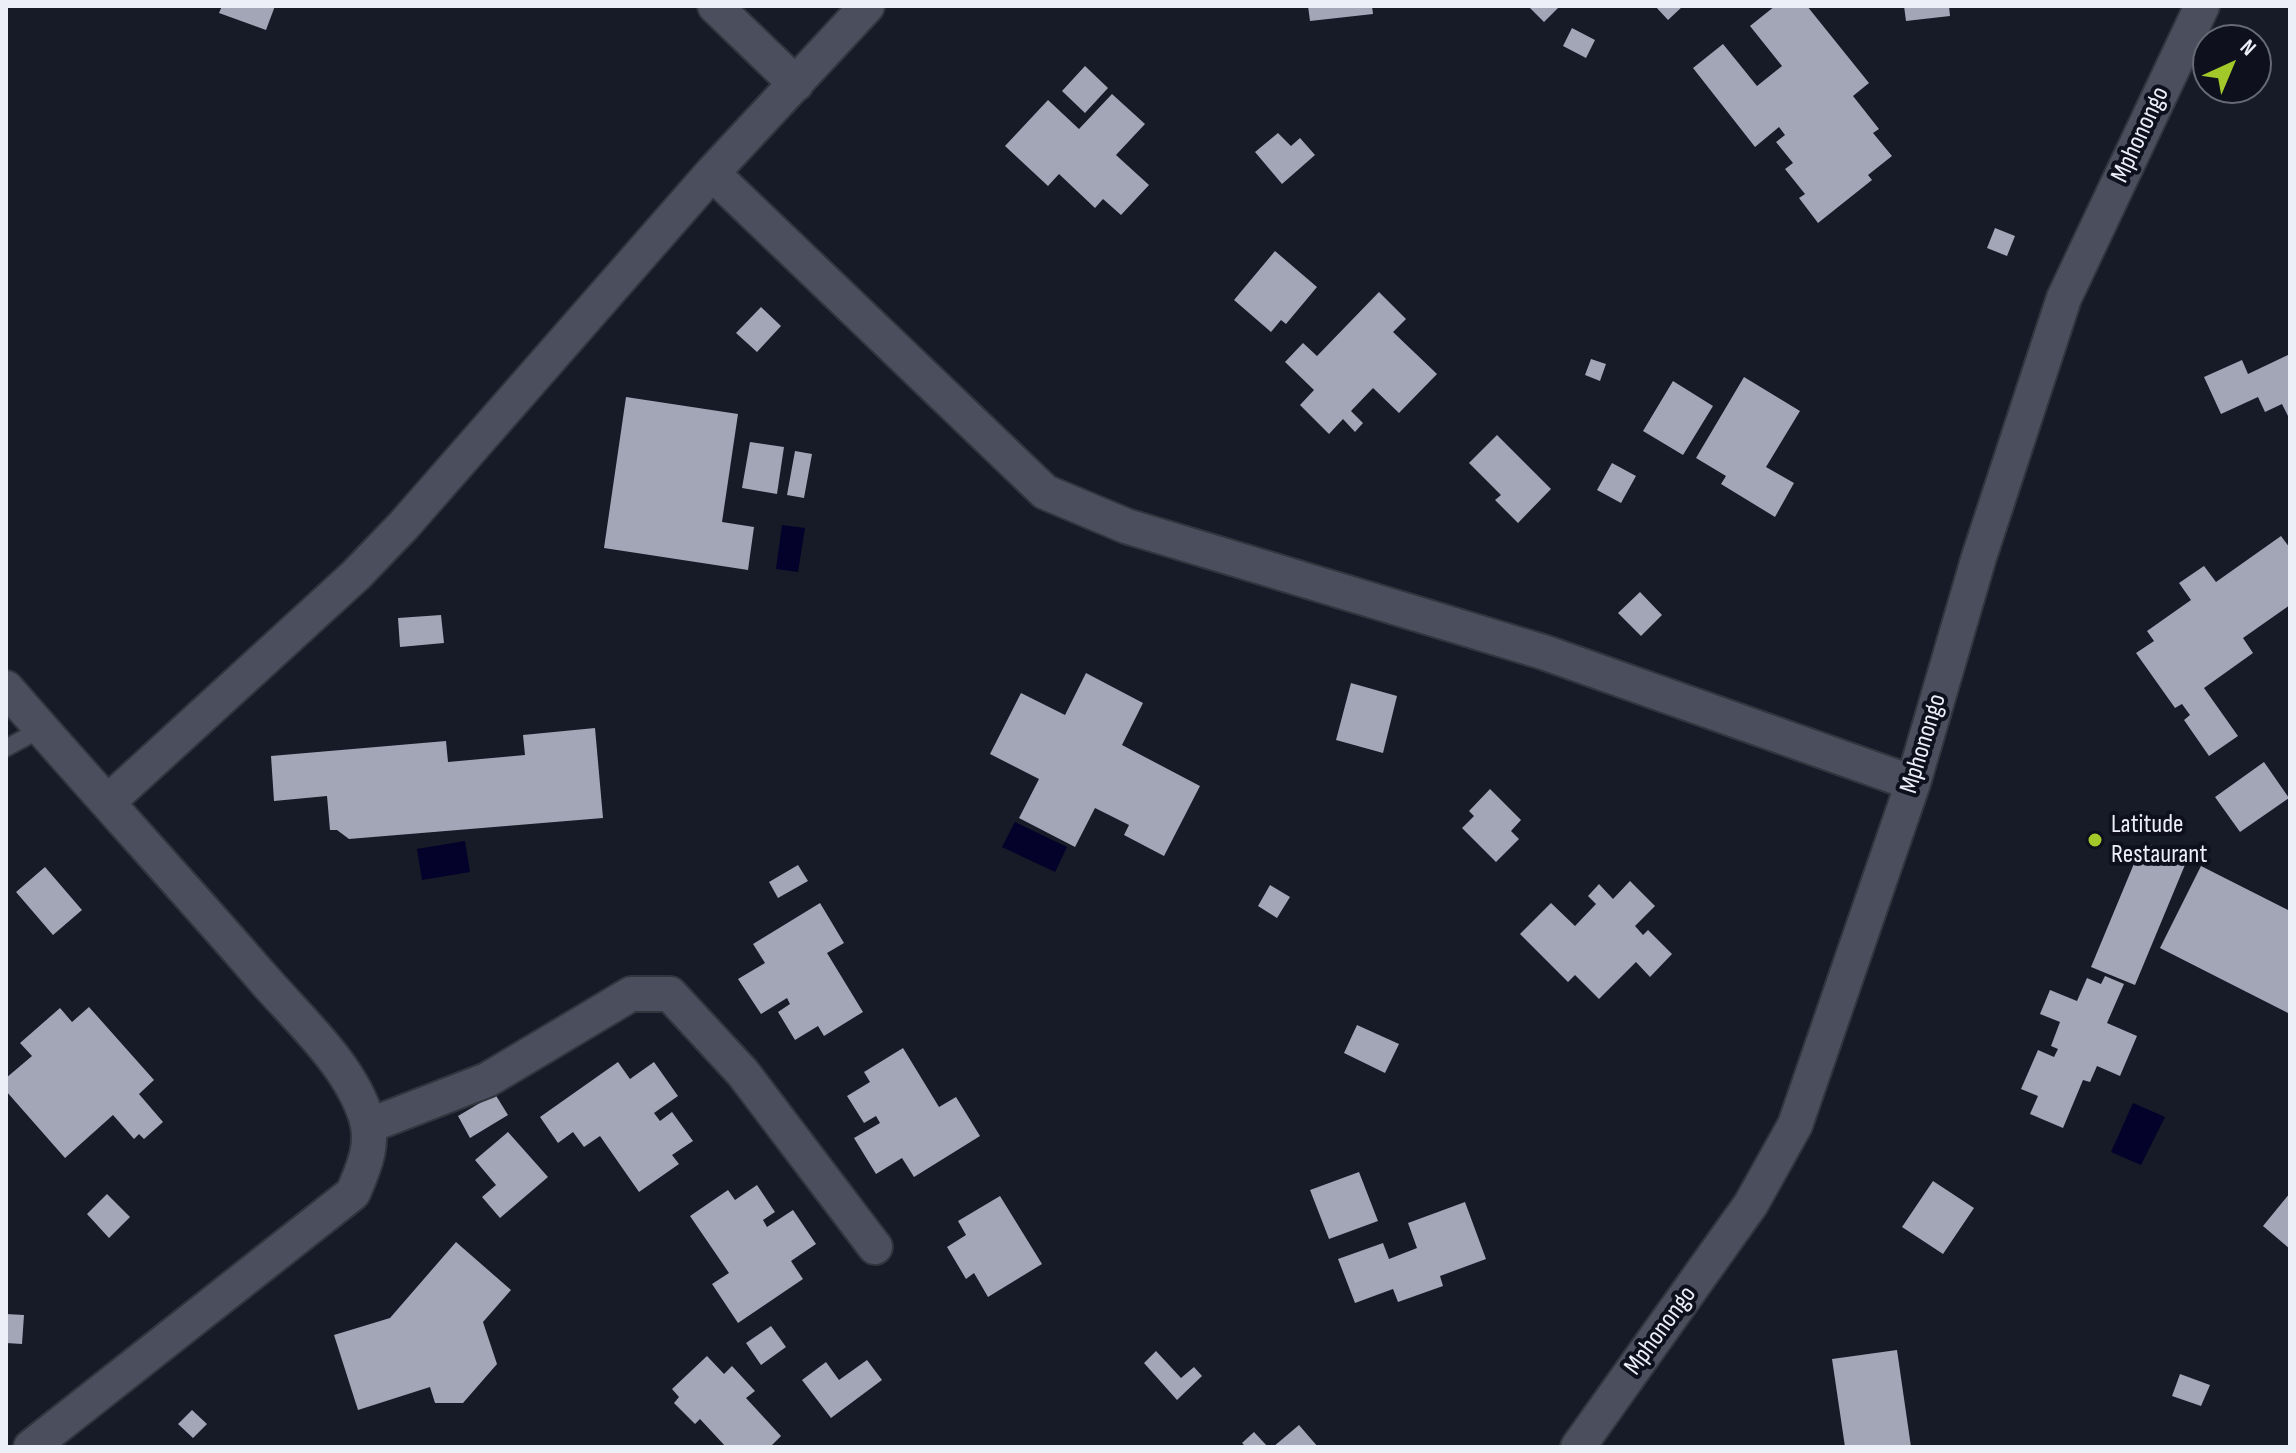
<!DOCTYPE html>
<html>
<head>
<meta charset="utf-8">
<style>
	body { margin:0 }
	#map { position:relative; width:2296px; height:1453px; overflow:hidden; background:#171a27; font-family:"Sofia Sans Condensed",sans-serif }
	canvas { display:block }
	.frame { position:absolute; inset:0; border:8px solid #eceff8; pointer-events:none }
	.north { position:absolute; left:2192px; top:24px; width:80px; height:80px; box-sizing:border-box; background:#0e111d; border:2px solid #676a75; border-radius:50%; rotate:44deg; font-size:22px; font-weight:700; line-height:32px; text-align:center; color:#eceff8 }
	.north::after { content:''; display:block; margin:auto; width:28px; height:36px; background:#a2c929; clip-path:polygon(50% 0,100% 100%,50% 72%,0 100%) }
</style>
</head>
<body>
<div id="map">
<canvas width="2296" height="1453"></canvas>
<div class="frame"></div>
<div class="north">N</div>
</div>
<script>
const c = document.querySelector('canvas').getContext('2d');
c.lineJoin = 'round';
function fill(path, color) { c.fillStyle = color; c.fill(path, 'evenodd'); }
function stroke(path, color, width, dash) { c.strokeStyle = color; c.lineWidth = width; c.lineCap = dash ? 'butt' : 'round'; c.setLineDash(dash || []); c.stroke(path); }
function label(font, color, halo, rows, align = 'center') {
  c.font = font + ' "Sofia Sans Condensed",sans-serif'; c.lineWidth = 8; c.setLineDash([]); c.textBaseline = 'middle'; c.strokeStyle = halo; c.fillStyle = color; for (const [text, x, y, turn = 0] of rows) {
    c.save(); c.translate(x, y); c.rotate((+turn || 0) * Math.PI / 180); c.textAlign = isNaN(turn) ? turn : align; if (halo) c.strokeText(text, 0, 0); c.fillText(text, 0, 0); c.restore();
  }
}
fill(new Path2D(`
	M 782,525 L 805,528 L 798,572 L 776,569 Z
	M 1015,822 L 1067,847 L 1055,872 L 1002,847 Z
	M 465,841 L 470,872 L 422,880 L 417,849 Z
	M 2133,1103 L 2165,1117 L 2141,1165 L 2111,1152 Z`), '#04012a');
fill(new Path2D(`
	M 222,6 L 275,6 L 266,30 L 219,13 Z
	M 1308,6 L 1372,6 L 1373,14 L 1310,21 Z
	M 1528,6 L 1560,6 L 1544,22 Z
	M 1655,6 L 1683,6 L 1668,20 Z
	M 1775,6 L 1807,6 L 1869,83 L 1853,96 L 1879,129 L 1873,133 L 1892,156 L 1868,175 L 1872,180 L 1818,223 L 1799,198 L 1805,194 L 1785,169 L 1793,163 L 1776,142 L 1785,135 L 1779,127 L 1755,147 L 1693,68 L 1723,44 L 1757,86 L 1782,66 L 1750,26 Z
	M 1904,6 L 1949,6 L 1950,16 L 1906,21 Z
	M 1572,28 L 1595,40 L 1586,58 L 1563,46 Z
	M 1085,66 L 1108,88 L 1085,113 L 1062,91 Z
	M 1112,94 L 1145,124 L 1116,155 L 1149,185 L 1121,215 L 1103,199 L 1095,208 L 1059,174 L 1048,186 L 1005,146 L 1048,100 L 1079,129 Z
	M 1278,133 L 1291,146 L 1300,138 L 1315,155 L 1282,184 L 1255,152 Z
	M 1995,228 L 2015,236 L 2007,256 L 1987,248 Z
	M 1275,251 L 1317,287 L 1286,324 L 1281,320 L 1271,332 L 1234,300 Z
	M 1379,292 L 1406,319 L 1393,332 L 1437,374 L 1399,413 L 1373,388 L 1351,411 L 1363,423 L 1355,432 L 1343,419 L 1329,434 L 1300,405 L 1314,390 L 1285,362 L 1303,343 L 1317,356 Z
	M 761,307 L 781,326 L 757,352 L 736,333 Z
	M 2290,354 L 2290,420 L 2282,404 L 2265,412 L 2258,397 L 2221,414 L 2204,377 L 2242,360 L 2248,374 Z
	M 1591,359 L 1606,364 L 1600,381 L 1585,375 Z
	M 1744,377 L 1800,411 L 1766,467 L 1794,483 L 1775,517 L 1721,484 L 1726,476 L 1696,458 Z
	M 1673,381 L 1713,406 L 1683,455 L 1643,431 Z
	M 626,397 L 738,414 L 722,522 L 754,527 L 748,570 L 604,548 Z
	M 1497,435 L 1551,489 L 1518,523 L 1495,500 L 1501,495 L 1469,463 Z
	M 750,442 L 784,447 L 777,494 L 742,488 Z
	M 795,451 L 812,454 L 804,498 L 787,495 Z
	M 1612,463 L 1636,476 L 1621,503 L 1597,490 Z
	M 2281,536 L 2290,548 L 2290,605 L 2243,638 L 2253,653 L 2204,688 L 2238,736 L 2209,756 L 2184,720 L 2190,715 L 2182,704 L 2175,708 L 2136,653 L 2154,641 L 2147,631 L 2191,600 L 2179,583 L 2204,566 L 2216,582 Z
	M 1640,592 L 1662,615 L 1641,636 L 1618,613 Z
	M 441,615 L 444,643 L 400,647 L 398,618 Z
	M 1086,673 L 1143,703 L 1122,745 L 1200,786 L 1164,856 L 1124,835 L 1129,825 L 1095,808 L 1075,847 L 1019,818 L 1039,779 L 990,754 L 1021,693 L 1065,715 Z
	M 1351,683 L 1397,696 L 1383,753 L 1336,740 Z
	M 595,728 L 603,818 L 349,839 L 337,830 L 330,830 L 327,796 L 274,801 L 271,756 L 446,741 L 448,762 L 525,755 L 523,735 Z
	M 2264,762 L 2289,798 L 2240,832 L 2215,797 Z
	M 1490,789 L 1521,820 L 1511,831 L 1519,839 L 1496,862 L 1462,828 L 1474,816 L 1469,811 Z
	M 2143,842 L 2187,860 L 2135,985 L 2091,967 Z
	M 798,865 L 808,881 L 778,898 L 769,882 Z
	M 2201,866 L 2290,911 L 2290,1014 L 2160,948 Z
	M 45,867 L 82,910 L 53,935 L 16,892 Z
	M 1630,881 L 1655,906 L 1635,926 L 1643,935 L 1648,930 L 1672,954 L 1650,977 L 1636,962 L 1599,999 L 1575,975 L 1568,982 L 1520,934 L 1551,903 L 1575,926 L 1596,904 L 1588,896 L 1599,884 L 1613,899 Z
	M 1270,885 L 1290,897 L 1277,918 L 1258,906 Z
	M 820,903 L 844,943 L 827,953 L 863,1012 L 824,1036 L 818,1026 L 795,1040 L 778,1012 L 790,1004 L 787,998 L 761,1014 L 738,979 L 765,963 L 753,944 Z
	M 2105,976 L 2124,984 L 2107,1023 L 2137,1036 L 2120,1076 L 2097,1066 L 2090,1082 L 2083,1080 L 2063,1128 L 2030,1114 L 2038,1096 L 2021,1089 L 2038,1050 L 2054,1057 L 2058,1049 L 2051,1046 L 2060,1022 L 2040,1014 L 2050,990 L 2077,1001 L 2087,978 L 2101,984 Z
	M 89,1007 L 154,1080 L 139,1094 L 163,1122 L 144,1139 L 139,1134 L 134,1139 L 113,1115 L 65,1158 L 6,1091 L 6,1078 L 32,1056 L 20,1043 L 60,1008 L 72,1022 Z
	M 1357,1025 L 1399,1044 L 1385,1073 L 1344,1053 Z
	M 903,1048 L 939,1107 L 956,1097 L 980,1136 L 914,1177 L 902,1158 L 876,1174 L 854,1138 L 880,1123 L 876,1116 L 864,1123 L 847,1096 L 870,1082 L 864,1072 Z
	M 618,1062 L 630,1079 L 654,1062 L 678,1096 L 654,1113 L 660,1121 L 672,1112 L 693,1141 L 672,1155 L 679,1164 L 639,1192 L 600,1136 L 584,1147 L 573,1132 L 558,1143 L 540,1117 Z
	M 495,1094 L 508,1115 L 470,1138 L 458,1116 Z
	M 508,1132 L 548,1177 L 500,1218 L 482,1197 L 496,1185 L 475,1160 Z
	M 1359,1172 L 1378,1221 L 1329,1239 L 1310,1190 Z
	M 1933,1181 L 1974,1208 L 1943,1254 L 1902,1227 Z
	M 757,1185 L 775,1212 L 763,1220 L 767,1227 L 793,1210 L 816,1244 L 791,1261 L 803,1279 L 738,1323 L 712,1284 L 729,1273 L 690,1216 L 728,1190 L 735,1200 Z
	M 2290,1193 L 2290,1249 L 2263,1226 Z
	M 107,1194 L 130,1217 L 109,1238 L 87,1214 Z
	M 1000,1196 L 1042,1264 L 988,1297 L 974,1273 L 966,1279 L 947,1247 L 966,1235 L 958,1221 Z
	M 1465,1202 L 1486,1259 L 1440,1276 L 1443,1286 L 1398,1302 L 1393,1289 L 1355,1303 L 1338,1259 L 1383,1243 L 1389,1259 L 1417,1248 L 1408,1223 Z
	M 456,1242 L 511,1290 L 483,1322 L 497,1364 L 463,1403 L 435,1403 L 430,1387 L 358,1410 L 334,1335 L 390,1318 Z
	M 6,1314 L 24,1315 L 22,1344 L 6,1343 Z
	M 771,1326 L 786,1347 L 761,1365 L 746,1343 Z
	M 1897,1350 L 1911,1447 L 1845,1447 L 1832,1359 Z
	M 1156,1351 L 1181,1378 L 1194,1367 L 1202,1376 L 1177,1400 L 1144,1363 Z
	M 707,1356 L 724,1374 L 732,1366 L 755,1391 L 746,1398 L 781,1436 L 770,1447 L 726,1447 L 700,1419 L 695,1424 L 674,1403 L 679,1397 L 672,1389 Z
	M 867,1360 L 882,1380 L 831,1418 L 802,1380 L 826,1362 L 839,1380 Z
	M 2180,1374 L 2210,1385 L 2201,1406 L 2172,1396 Z
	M 192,1410 L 207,1424 L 193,1438 L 178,1424 Z
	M 1299,1425 L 1318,1447 L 1273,1447 Z
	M 1254,1432 L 1268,1447 L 1246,1447 L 1242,1443 Z`), '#a2a6b7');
const service = new Path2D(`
	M 6,748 L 41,729`);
const minor = new Path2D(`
	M 715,6 L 796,84
	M 712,173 L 1045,492 L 1126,526 L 1543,652 L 1913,783
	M 6,688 C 90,785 177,879 261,976 C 297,1018 349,1063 366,1117 C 375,1144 363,1169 353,1193 L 31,1447
	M 109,801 L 356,575 L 404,525 L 712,173 L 867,6
	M 368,1126 L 487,1080 L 631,994 L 670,994 L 743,1073 L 875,1247
	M 1578,1447 L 1751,1204 L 1795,1125 L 1913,783 L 1979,557 L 2064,298 L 2202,6`);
stroke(service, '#32343e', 20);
stroke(minor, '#32343e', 38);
stroke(service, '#4b4f5d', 16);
stroke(minor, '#4b4f5d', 34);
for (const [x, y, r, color] of [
	[2095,840,8,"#a2c929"]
]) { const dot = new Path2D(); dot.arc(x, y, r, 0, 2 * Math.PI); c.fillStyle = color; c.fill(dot); stroke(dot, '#0e111d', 3); }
label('26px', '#eceff8', '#0e111d', [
	["Mphonongo",2141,135,-65],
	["Mphonongo",1924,744,-73],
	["Mphonongo",1661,1331,-54]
]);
label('26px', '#eceff8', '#0e111d', [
	["Latitude",2111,825],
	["Restaurant",2111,855]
], 'left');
</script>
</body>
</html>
